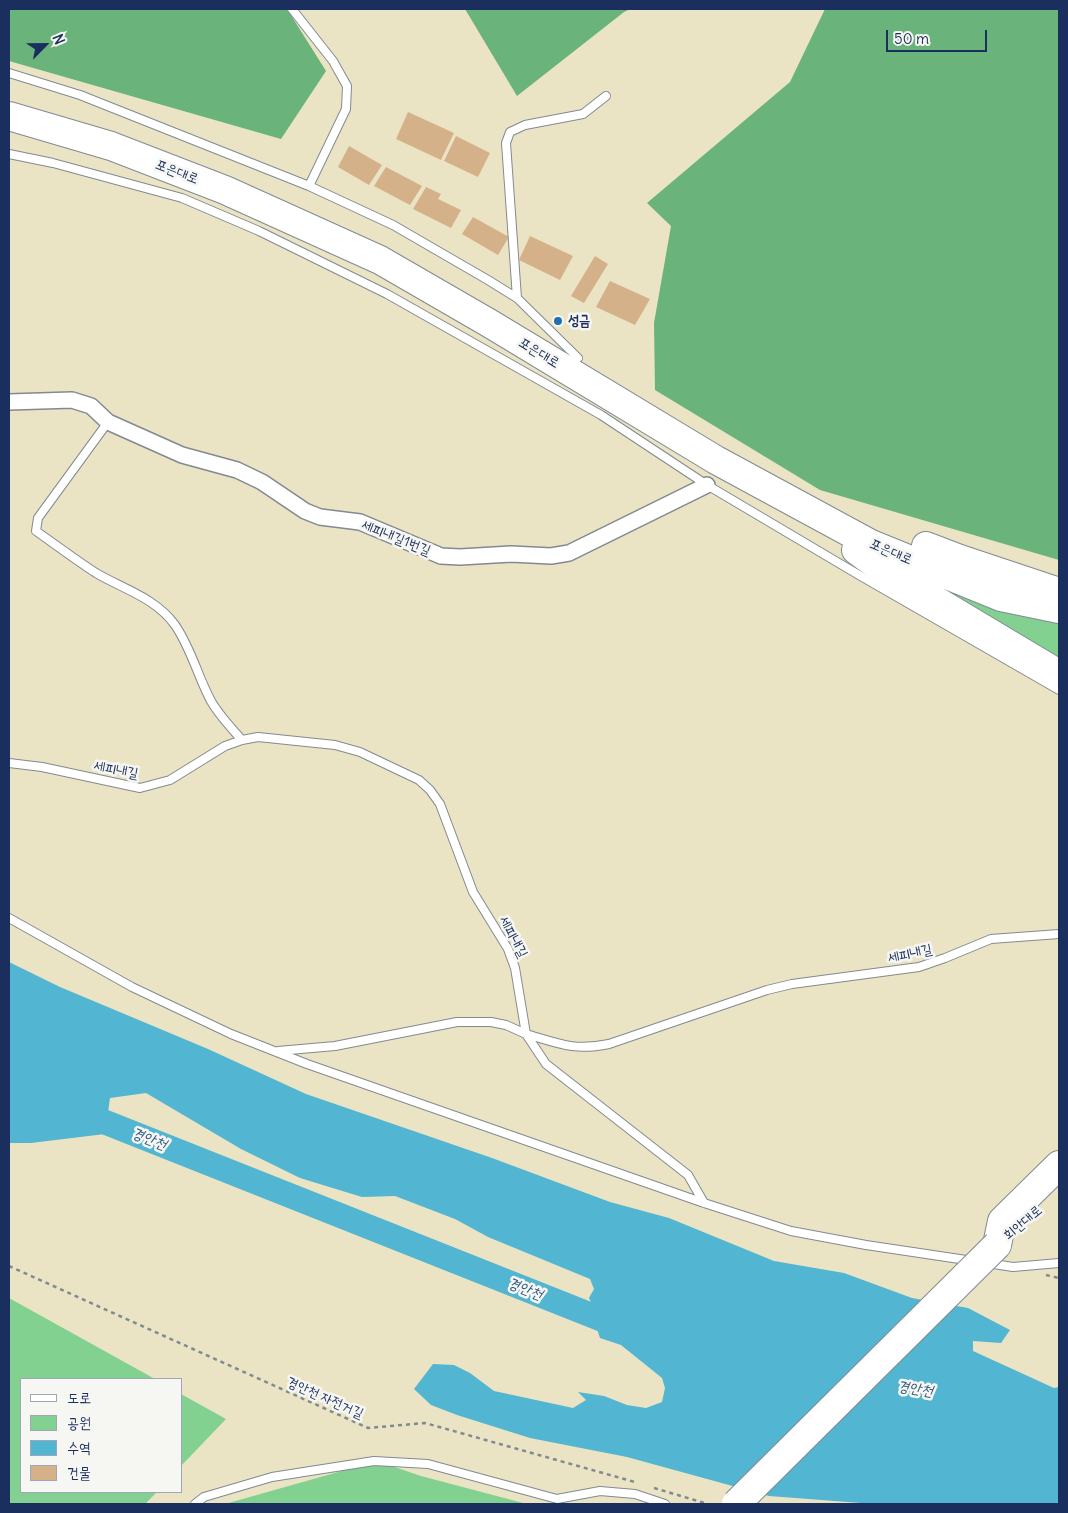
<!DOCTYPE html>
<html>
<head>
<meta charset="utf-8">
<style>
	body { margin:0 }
	#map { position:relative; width:1068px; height:1513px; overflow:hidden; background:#eae4c4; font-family:Delius,"Poor Story",sans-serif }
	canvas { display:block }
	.frame { position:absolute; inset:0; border:10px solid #1b2f5e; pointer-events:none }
	.legend { position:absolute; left:20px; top:1378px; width:162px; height:115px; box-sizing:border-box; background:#f6f6f2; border:1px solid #9ea6b7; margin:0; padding:6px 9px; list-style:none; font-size:15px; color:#1b2f5e }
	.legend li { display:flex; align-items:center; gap:10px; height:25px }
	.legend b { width:25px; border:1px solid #9ea6b7 }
	.north { position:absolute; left:20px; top:20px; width:50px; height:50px; -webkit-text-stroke:4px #f6f6f2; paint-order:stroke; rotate:67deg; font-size:14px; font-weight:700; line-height:20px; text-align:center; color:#1b2f5e }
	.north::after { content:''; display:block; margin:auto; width:18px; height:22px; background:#1b2f5e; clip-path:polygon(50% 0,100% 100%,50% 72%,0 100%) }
	.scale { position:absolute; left:886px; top:30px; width:101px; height:22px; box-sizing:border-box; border:2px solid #1b2f5e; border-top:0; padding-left:6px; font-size:15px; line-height:18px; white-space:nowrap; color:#1b2f5e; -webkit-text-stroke:4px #f6f6f2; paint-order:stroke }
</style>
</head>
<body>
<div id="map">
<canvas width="1068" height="1513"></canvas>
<div class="frame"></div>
<ul class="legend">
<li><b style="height:6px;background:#fff"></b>도로</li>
<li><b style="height:14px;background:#83d190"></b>공원</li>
<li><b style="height:14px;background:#52b5d1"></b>수역</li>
<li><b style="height:14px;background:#d5b18a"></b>건물</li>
</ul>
<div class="north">N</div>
<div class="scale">50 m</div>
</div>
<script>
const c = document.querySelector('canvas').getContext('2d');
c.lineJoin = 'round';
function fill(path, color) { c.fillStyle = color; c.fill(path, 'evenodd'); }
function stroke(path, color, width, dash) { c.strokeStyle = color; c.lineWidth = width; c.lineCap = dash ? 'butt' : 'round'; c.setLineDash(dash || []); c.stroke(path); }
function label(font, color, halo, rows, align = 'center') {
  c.font = font + ' Delius,"Poor Story",sans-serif'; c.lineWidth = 5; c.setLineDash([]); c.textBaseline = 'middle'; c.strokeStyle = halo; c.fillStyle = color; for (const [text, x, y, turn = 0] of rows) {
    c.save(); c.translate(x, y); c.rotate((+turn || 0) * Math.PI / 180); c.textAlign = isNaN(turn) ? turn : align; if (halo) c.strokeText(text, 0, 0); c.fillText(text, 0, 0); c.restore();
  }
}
fill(new Path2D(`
	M 922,581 L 1059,623 L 1059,663 Z
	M 9,1298 L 155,1379 L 21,1379 L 21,1492 L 157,1492 L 145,1504 L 9,1504 Z
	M 181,1394 L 226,1419 L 181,1466 Z
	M 377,1461 L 421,1476 L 527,1504 L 225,1504 Z`), '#83d190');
fill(new Path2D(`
	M 9,9 L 287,9 L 326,71 L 281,139 L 9,61 Z
	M 465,9 L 630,9 L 624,12 L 517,96 Z
	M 825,9 L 1059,9 L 1059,560 L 820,490 L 655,390 L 654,323 L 671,226 L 647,203 L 790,82 Z`), '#6ab37a');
fill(new Path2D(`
	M 9,962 L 60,987 L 208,1049 L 306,1094 L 492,1158 L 610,1202 L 669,1218 L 774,1261 L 844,1273 L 912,1298 L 968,1308 L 1010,1330 L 1001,1343 L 973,1341 L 973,1351 L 1054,1388 L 1059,1387 L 1059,1504 L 874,1504 L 769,1496 L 627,1457 L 530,1438 L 457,1415 L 431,1405 L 414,1389 L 433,1364 L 454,1365 L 470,1373 L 494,1391 L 573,1408 L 586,1400 L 578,1392 L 604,1396 L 627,1405 L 646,1408 L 662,1402 L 665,1388 L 662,1378 L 621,1345 L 600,1338 C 595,1325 596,1310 589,1298 L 594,1289 L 590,1279 L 488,1237 L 455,1219 L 395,1196 L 362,1197 L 300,1178 L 241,1149 L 146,1093 L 110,1098 L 105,1134 L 31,1143 L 9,1143 Z`), '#52b5d1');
stroke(new Path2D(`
	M 9,1101 L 77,1111 L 626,1329`), '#52b5d1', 25);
fill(new Path2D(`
	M 408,112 L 454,133 L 441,160 L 396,139 Z
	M 456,136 L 490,153 L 478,177 L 444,161 Z
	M 349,146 L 382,165 L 369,185 L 338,167 Z
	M 386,167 L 422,186 L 410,205 L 374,186 Z
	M 426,187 L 441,194 L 438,199 L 461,210 L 451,228 L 413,209 Z
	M 473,217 L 509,237 L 498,255 L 462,234 Z
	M 530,236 L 573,256 L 560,280 L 519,260 Z
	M 595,256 L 608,264 L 584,303 L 571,296 Z
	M 610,281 L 650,299 L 635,325 L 596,307 Z`), '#d5b18a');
const lane = new Path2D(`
	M 292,9 L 333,61 L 347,86 L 346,109 L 309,186
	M 9,73 L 80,95 L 309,186 L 393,225 L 488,280 L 517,298 L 578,358
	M 9,154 L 53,163 L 182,198 L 259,231 L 387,294 L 601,415 L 707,485 L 859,575 L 1059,690
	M 517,298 L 506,143 L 510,132 L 525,125 L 583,114 L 606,96
	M 108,422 L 38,518 L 36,531 C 56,545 76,560 96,573 C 123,589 156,598 175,625 C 191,648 198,677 211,701 C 219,715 231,728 242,740
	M 9,763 L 42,767 L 140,788 L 170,780 L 225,746 L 242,740 L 258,737 L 335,745 L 360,752 L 419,780 L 430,790 L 440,804 L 473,892 L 508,949 L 515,968 L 526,1034 C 560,1044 574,1051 609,1044 L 767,990 L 792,984 L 919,967 L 945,958 L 991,939 L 1059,934
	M 9,918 L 132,987 L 231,1034 L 307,1064 L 704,1203 L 791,1231 L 866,1245 L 973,1261
	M 278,1051 L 335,1046 L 457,1022 L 491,1022 L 506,1025 L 526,1034 L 546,1064 L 688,1175 L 704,1203
	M 987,1263 L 1013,1267 L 1059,1263
	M 195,1504 L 204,1497 L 272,1477 L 374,1461 L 428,1464 L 557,1499 L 600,1491 L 635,1494 L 665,1504`);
const street = new Path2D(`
	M 9,402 L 72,400 L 91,406 L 108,422 L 182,455 L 237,470 L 262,482 L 305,511 L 320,517 L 360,522 L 441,556 L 460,557 L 511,554 L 551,556 L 569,553 L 707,485`);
const highway = new Path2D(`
	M 9,116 L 111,146 L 225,190 L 380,260 L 489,323 L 716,460 L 871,544 L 1001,597 L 1059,609
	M 926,546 L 960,559 L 1059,592
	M 856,550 L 875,564 L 1059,674
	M 997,1245 L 1002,1221 L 1059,1165`);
stroke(lane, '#828a91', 10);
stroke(street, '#828a91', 18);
stroke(highway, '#828a91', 30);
stroke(new Path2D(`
	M 9,1266 L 368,1428 L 425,1423 L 635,1482
	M 1046,1275 L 1059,1278
	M 654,1488 L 708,1504`), '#828a91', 2.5, [4, 4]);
stroke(lane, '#fff', 8);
stroke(street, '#fff', 15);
stroke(highway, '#fff', 28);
const highwayBridge = new Path2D(`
	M 736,1504 L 997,1245`);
stroke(highwayBridge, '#828a91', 30, []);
stroke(highwayBridge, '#fff', 28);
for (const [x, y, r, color] of [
	[558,321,5,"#1f6fb2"]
]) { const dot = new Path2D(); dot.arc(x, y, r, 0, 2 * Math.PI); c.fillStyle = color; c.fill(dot); stroke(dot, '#f6f6f2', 2); }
label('14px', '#1b2f5e', '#f6f6f2', [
	["포은대로",177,172,21],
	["포은대로",539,353,31],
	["세피내길1번길",396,538,22],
	["포은대로",891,552,23],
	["세피내길",116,770,11],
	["세피내길",513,937,62],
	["세피내길",910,954,-12],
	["회안대로",1023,1223,-40],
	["경안천 자전거길",325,1398,24]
]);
label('bold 14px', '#1b2f5e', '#f6f6f2', [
	["성금",568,321]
], 'left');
label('italic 15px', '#2c5780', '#f6f6f2', [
	["경안천",149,1139,22],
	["경안천",525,1289,22],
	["경안천",915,1389,9]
]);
</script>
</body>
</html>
